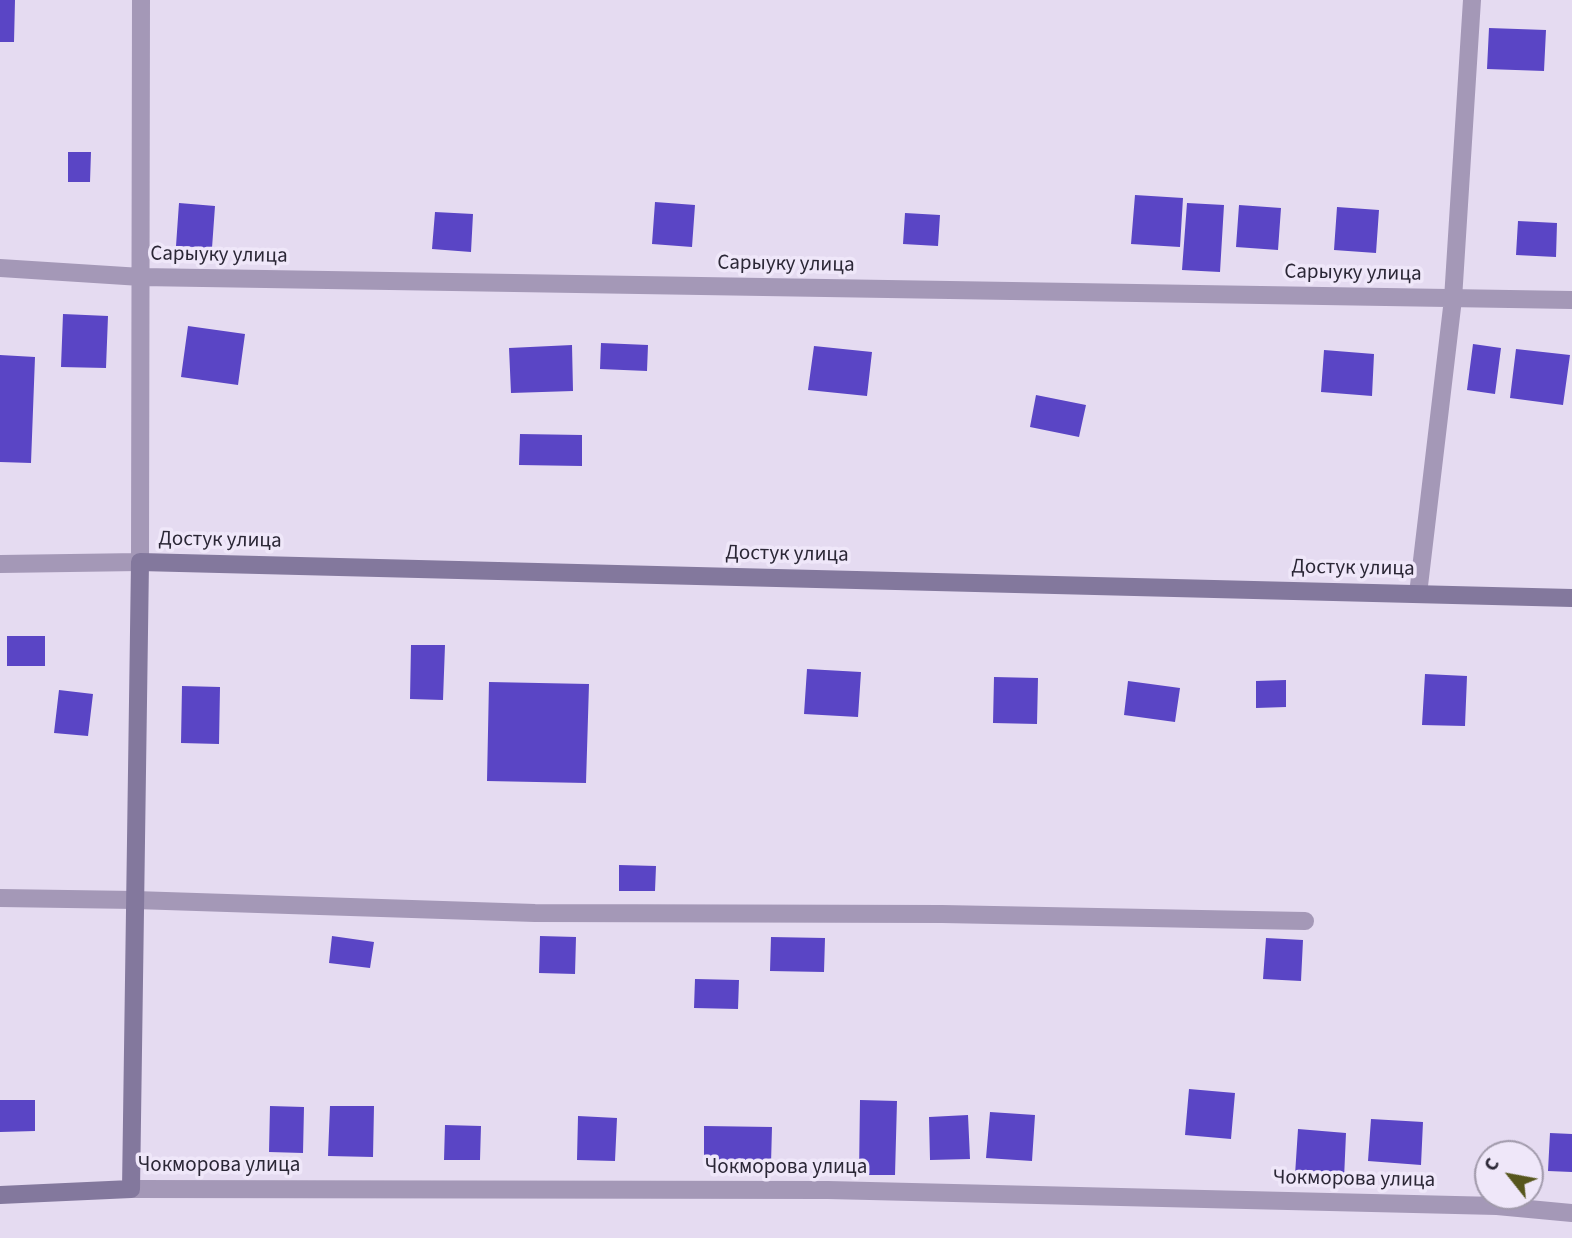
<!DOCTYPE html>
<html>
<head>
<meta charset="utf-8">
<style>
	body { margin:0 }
	#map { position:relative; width:1572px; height:1238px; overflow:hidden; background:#e5dbf1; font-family:"Source Sans 3",sans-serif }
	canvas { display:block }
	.north { position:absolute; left:1474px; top:1140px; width:70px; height:70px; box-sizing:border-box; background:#efe7f9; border:2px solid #a19aab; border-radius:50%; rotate:301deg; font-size:19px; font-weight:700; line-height:28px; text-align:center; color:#2b2736 }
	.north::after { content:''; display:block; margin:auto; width:24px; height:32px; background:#57561d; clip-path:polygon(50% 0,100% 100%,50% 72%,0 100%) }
</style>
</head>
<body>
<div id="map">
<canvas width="1572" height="1238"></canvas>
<div class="north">С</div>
</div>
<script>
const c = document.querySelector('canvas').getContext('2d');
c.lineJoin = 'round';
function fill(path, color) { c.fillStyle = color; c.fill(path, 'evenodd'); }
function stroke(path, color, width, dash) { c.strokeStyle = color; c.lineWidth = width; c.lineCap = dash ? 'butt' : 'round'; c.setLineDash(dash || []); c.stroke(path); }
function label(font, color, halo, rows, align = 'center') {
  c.font = font + ' "Source Sans 3",sans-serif'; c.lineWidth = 7; c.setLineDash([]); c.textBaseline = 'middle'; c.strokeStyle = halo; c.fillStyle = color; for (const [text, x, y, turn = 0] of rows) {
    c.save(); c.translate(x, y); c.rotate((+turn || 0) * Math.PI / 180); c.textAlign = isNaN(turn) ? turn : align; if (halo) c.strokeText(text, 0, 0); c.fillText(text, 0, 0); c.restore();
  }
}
fill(new Path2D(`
	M 0,0 L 15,0 L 14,42 L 0,42 Z
	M 1489,28 L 1546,30 L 1544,71 L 1487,69 Z
	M 68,152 L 91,152 L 90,182 L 68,182 Z
	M 1135,195 L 1183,198 L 1180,247 L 1131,244 Z
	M 655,202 L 695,205 L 692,247 L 652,244 Z
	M 179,203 L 215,206 L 212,248 L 176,246 Z
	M 1187,203 L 1224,205 L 1220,272 L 1182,270 Z
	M 1239,205 L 1281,208 L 1278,250 L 1236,247 Z
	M 1337,207 L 1379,210 L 1376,253 L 1334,250 Z
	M 435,212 L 473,214 L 471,252 L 432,249 Z
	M 905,213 L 940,215 L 938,246 L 903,244 Z
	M 1518,221 L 1557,223 L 1556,257 L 1516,255 Z
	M 63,314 L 108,316 L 106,368 L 61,367 Z
	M 188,326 L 245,334 L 238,385 L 181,377 Z
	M 601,343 L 648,345 L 647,371 L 600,369 Z
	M 1473,344 L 1501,348 L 1495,394 L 1467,390 Z
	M 572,345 L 573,391 L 511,393 L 509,348 Z
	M 814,346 L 872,352 L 867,396 L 808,390 Z
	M 1516,349 L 1570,355 L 1563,405 L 1510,398 Z
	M 1324,350 L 1374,354 L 1372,396 L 1321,392 Z
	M 0,355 L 35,357 L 31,463 L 0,462 Z
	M 1036,395 L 1086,405 L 1079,437 L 1030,427 Z
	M 520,434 L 582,435 L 582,466 L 519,465 Z
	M 7,636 L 45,636 L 45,666 L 7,666 Z
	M 411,645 L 445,645 L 443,700 L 410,699 Z
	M 807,669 L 861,672 L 858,717 L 804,714 Z
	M 1425,674 L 1467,676 L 1465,726 L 1422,725 Z
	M 994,677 L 1038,678 L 1037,724 L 993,723 Z
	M 1286,680 L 1286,707 L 1256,708 L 1256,681 Z
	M 1128,681 L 1180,688 L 1175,722 L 1124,715 Z
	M 489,682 L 589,684 L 586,783 L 487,781 Z
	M 182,686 L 220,687 L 219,744 L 181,743 Z
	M 59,690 L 93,694 L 88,736 L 54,733 Z
	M 619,865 L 656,866 L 655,891 L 619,891 Z
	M 332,936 L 374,942 L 370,968 L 329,963 Z
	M 540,936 L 576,937 L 575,974 L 539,973 Z
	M 771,937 L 825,938 L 824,972 L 770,971 Z
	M 1266,938 L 1303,940 L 1301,981 L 1263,979 Z
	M 695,979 L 739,980 L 738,1009 L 694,1008 Z
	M 1189,1089 L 1235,1093 L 1231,1139 L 1185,1135 Z
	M 0,1100 L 35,1100 L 35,1131 L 0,1132 Z
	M 860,1100 L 897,1101 L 895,1175 L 859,1175 Z
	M 270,1106 L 304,1107 L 303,1153 L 269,1152 Z
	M 330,1106 L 374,1106 L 373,1157 L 328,1156 Z
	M 990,1112 L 1035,1115 L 1032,1161 L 986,1158 Z
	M 968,1115 L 970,1159 L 930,1160 L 929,1117 Z
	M 578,1116 L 617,1118 L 615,1161 L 577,1160 Z
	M 1371,1119 L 1423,1122 L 1421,1165 L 1368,1161 Z
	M 445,1125 L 481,1126 L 480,1160 L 444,1160 Z
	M 704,1126 L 772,1127 L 771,1164 L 704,1162 Z
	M 1298,1129 L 1346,1133 L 1344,1179 L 1295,1175 Z
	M 1550,1133 L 1572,1134 L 1572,1172 L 1548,1171 Z`), '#5a45c5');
stroke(new Path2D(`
	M 0,268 L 141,277 L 1572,300
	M 0,564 L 140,562 L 141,0
	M 1418,594 L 1453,299 L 1472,0
	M 0,898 L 135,900 L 535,913 L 942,914 L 1305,921
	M 131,1189 L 828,1190 L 1497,1206 L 1572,1213`), '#a498b7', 18);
stroke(new Path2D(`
	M 0,1195 L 131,1189 L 140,562 L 1572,598`), '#83789d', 18);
label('21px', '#2b2736', '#efe7f9', [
	["Сарыуку улица",219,256,1],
	["Сарыуку улица",786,265,1],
	["Сарыуку улица",1353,274,1],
	["Достук улица",220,541,1],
	["Достук улица",787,555,1],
	["Достук улица",1353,569,1],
	["Чокморова улица",219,1166],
	["Чокморова улица",786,1168],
	["Чокморова улица",1354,1180,1]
]);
</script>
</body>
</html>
